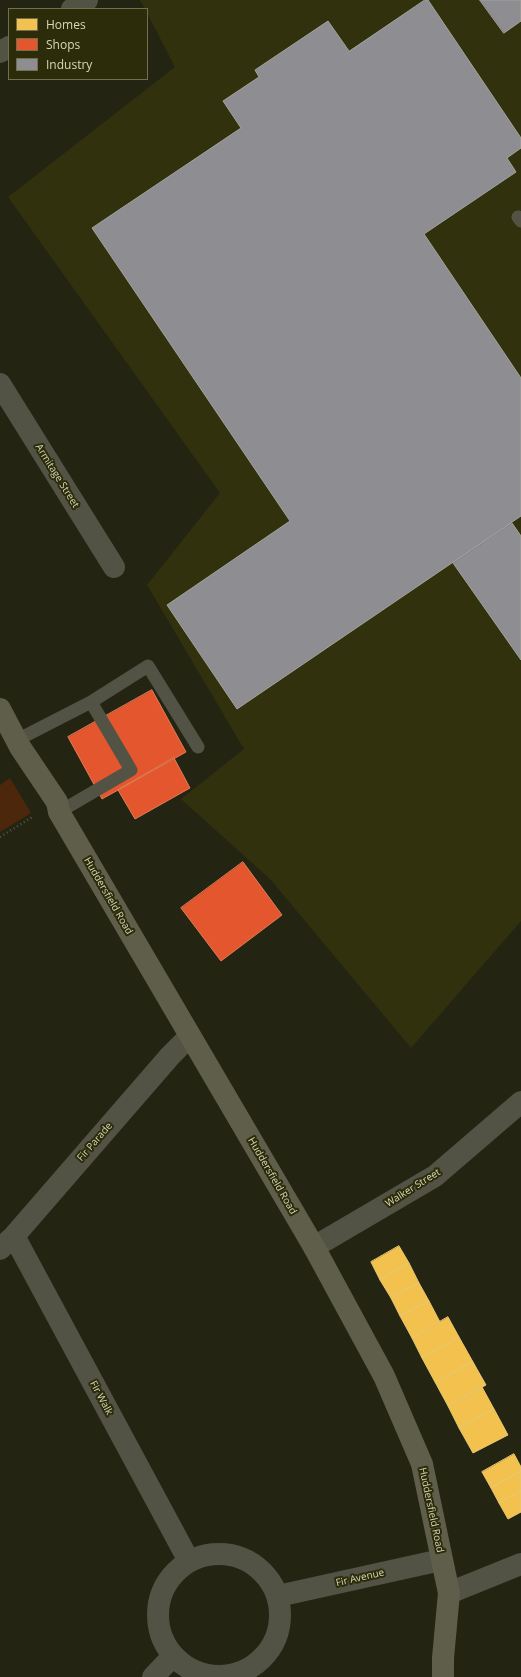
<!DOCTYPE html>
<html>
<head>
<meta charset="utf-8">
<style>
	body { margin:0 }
	#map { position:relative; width:521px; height:1677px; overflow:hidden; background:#242413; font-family:"Open Sans",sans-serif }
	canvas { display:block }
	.legend { position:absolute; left:8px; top:8px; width:140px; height:72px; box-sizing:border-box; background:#2c2c0b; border:1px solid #707050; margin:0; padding:5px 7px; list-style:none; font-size:12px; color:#d5d7b8 }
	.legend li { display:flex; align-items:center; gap:8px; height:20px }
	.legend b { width:20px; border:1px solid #707050 }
</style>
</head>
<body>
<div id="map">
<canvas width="521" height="1677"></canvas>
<ul class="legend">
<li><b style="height:11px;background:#f2c14e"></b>Homes</li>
<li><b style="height:11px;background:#e4572e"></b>Shops</li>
<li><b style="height:11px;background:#8d8d92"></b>Industry</li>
</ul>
</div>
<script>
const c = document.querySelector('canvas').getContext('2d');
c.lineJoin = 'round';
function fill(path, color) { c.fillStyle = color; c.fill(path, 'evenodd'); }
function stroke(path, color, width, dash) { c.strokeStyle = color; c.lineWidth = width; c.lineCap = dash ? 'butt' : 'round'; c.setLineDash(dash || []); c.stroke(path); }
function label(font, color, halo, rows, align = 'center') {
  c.font = font + ' "Open Sans",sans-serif'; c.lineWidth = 4; c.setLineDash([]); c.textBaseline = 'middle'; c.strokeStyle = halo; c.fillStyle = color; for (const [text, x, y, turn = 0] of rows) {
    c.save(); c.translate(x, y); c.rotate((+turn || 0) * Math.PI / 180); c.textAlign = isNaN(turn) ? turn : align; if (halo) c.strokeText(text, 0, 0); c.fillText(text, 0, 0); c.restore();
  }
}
fill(new Path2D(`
	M 140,0 L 521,0 L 521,921 L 411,1048 L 270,879 L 181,799 L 244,749 L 147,585 L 220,493 L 8,197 L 175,67 L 147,13 L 147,9 L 145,9 Z`), '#31310e');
fill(new Path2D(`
	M 10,778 L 31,813 L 0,832 L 0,785 Z`), '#4d270b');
const homes = new Path2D(`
	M 399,1246 L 409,1263 L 380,1280 L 371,1262 Z
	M 409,1263 L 419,1283 L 391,1298 L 380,1280 Z
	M 419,1283 L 429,1301 L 400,1316 L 391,1298 Z
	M 429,1301 L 440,1322 L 412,1338 L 400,1316 Z
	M 448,1317 L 459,1337 L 422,1358 L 412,1338 Z
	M 459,1337 L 473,1362 L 435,1382 L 422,1358 Z
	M 473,1362 L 486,1385 L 448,1406 L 435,1382 Z
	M 482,1387 L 494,1409 L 459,1428 L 448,1406 Z
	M 494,1409 L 508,1435 L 473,1453 L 459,1428 Z
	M 514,1454 L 521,1467 L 521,1471 L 491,1488 L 482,1472 Z
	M 521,1471 L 521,1491 L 499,1503 L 491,1488 Z
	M 521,1491 L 521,1512 L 508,1519 L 499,1503 Z`);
fill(homes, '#f2c14e');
stroke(homes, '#e9c86e', 1);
const shops = new Path2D(`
	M 152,690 L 186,752 L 102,799 L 68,737 Z
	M 174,758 L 190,788 L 135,819 L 118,790 Z
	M 243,862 L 282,915 L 221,961 L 181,908 Z`);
fill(shops, '#e4572e');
stroke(shops, '#e07d57', 1);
const industry = new Path2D(`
	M 425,0 L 428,0 L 521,138 L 521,148 L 507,158 L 516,172 L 424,234 L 521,378 L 521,516 L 237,709 L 167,605 L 290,521 L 92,228 L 241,128 L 223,101 L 259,77 L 255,70 L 328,21 L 349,51 Z
	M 480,0 L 521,0 L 521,21 L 504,33 Z
	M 512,523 L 521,536 L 521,660 L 453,563 Z`);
fill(industry, '#8d8d92');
stroke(industry, '#a3a39d', 1);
stroke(new Path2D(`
	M 0,837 L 34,816`), '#555549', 2.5, [1, 3]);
stroke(new Path2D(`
	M 518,217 L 521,221
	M 17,740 L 91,702 L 148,666 L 198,747
	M 59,812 L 131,770 L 91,702`), '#525345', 13);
stroke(new Path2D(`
	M 72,9 L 87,0
	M 0,52 L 9,47
	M 0,384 L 114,567
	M 14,1236 L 189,1561
	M 314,1247 L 435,1176 L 521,1102
	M 0,1249 L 14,1236 L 170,1056 L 190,1036
	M158 1615a61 61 0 1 1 122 0a61 61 0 1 1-122 0Z
	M 449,1593 L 521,1564
	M 278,1596 L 441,1560
	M 153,1677 L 173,1656`), '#525345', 22);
stroke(new Path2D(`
	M 0,709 L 20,747 L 57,802 L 59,812 L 314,1247 L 384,1376 L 422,1464 L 449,1593 L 443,1658 L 443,1677`), '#5e5e4a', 22);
label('10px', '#d5d7b8', '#2c2c0b', [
	["Armitage Street",57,476,58],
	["Huddersfield Road",108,896,60],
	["Fir Parade",95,1142,-49],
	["Huddersfield Road",272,1176,60],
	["Walker Street",413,1188,-32],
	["Fir Walk",101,1398,62],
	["Huddersfield Road",431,1510,78],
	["Fir Avenue",360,1578,-13]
]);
</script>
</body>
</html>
